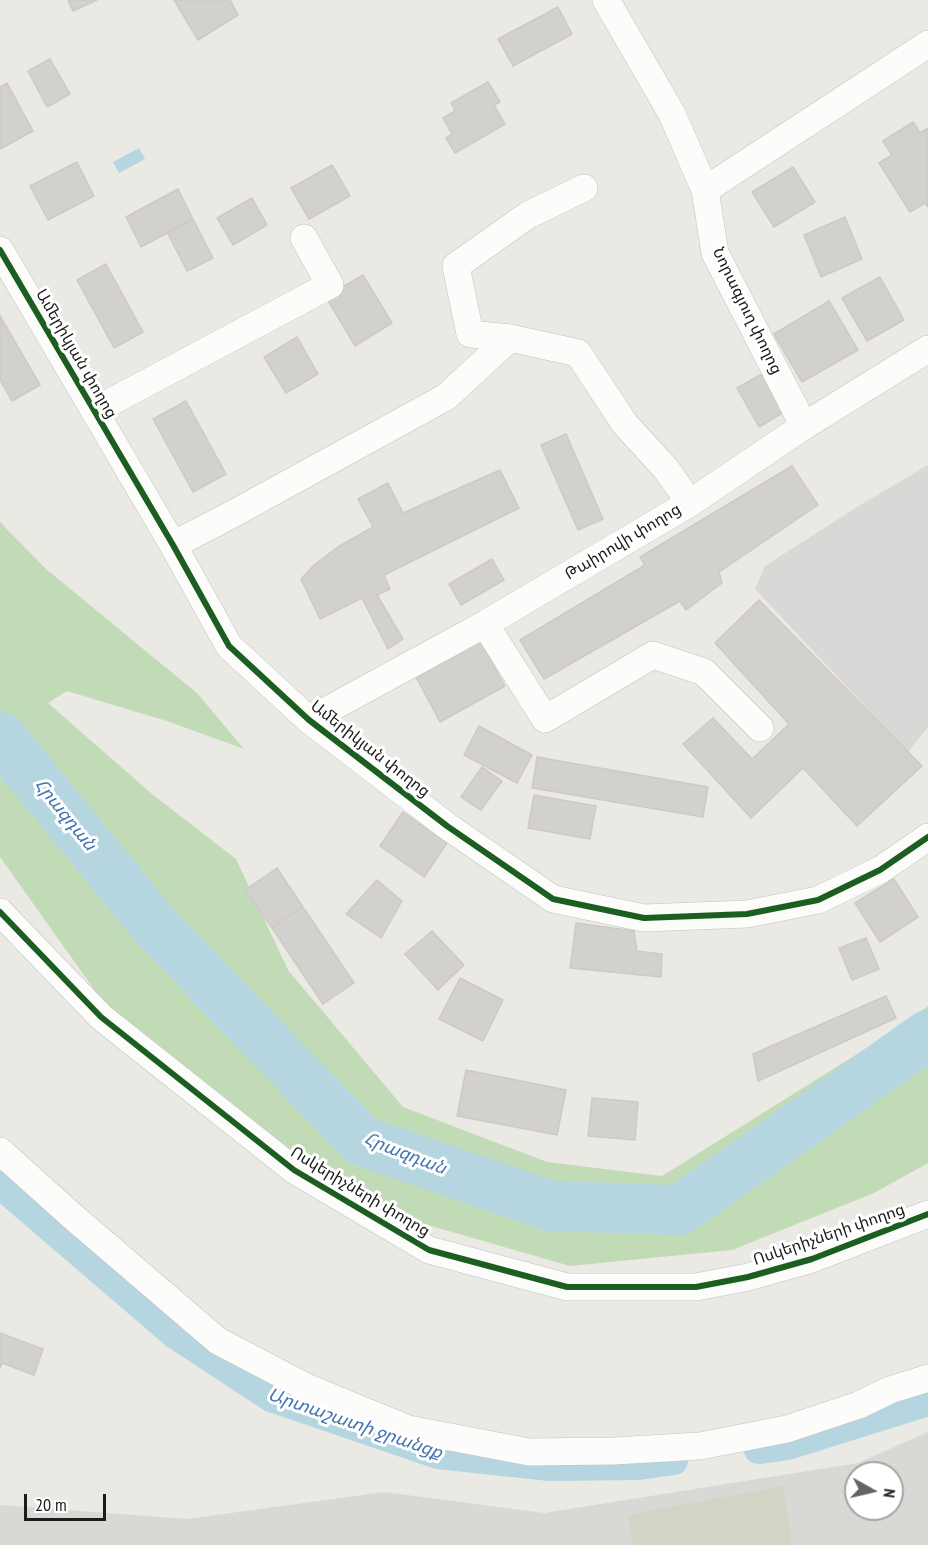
<!DOCTYPE html>
<html>
<head>
<meta charset="utf-8">
<style>
	body { margin:0 }
	#map { position:relative; width:928px; height:1545px; overflow:hidden; background:#eae9e4; font-family:"PT Sans Narrow",sans-serif }
	canvas { display:block }
	.north { position:absolute; left:844px; top:1461px; width:60px; height:60px; box-sizing:border-box; background:#fff; border:2px solid #a4a4a4; border-radius:50%; rotate:98deg; font-size:16px; font-weight:700; line-height:24px; text-align:center; color:#1c1c1c }
	.north::after { content:''; display:block; margin:auto; width:21px; height:27px; background:#646462; clip-path:polygon(50% 0,100% 100%,50% 72%,0 100%) }
	.scale { position:absolute; left:24px; top:1494px; width:82px; height:27px; box-sizing:border-box; border:3px solid #1c1c1c; border-top:0; padding-left:8px; font-size:18px; line-height:21px; white-space:nowrap; color:#1c1c1c; -webkit-text-stroke:4px #fff; paint-order:stroke }
</style>
</head>
<body>
<div id="map">
<canvas width="928" height="1545"></canvas>
<div class="north">N</div>
<div class="scale">20 m</div>
</div>
<script>
const c = document.querySelector('canvas').getContext('2d');
c.lineJoin = 'round';
function fill(path, color) { c.fillStyle = color; c.fill(path, 'evenodd'); }
function stroke(path, color, width, dash) { c.strokeStyle = color; c.lineWidth = width; c.lineCap = dash ? 'butt' : 'round'; c.setLineDash(dash || []); c.stroke(path); }
function label(font, color, halo, rows, align = 'center') {
  c.font = font + ' "PT Sans Narrow","Noto Sans Armenian",sans-serif'; c.lineWidth = 6; c.setLineDash([]); c.textBaseline = 'middle'; c.strokeStyle = halo; c.fillStyle = color; for (const [text, x, y, turn = 0] of rows) {
    c.save(); c.translate(x, y); c.rotate((+turn || 0) * Math.PI / 180); c.textAlign = isNaN(turn) ? turn : align; if (halo) c.strokeText(text, 0, 0); c.fillText(text, 0, 0); c.restore();
  }
}
fill(new Path2D(`
	M 928,1432 L 928,1545 L 0,1545 L 0,1505 L 187,1519 L 384,1492 L 544,1513 L 858,1463 ZM 856,1473 L 892,1473 L 892,1509 L 856,1509 Z`), '#d9d8d5');
fill(new Path2D(`
	M 783,1486 L 792,1545 L 633,1545 L 628,1515 Z`), '#d3d4c5');
fill(new Path2D(`
	M 0,522 L 46,569 L 198,694 L 244,749 L 167,721 L 67,691 L 48,703 L 152,794 L 236,859 L 288,970 L 403,1107 L 547,1162 L 662,1176 L 902,1026 L 928,1006 L 928,1163 L 874,1193 L 732,1250 L 570,1266 L 400,1217 L 302,1164 L 111,1013 L 0,857 Z`), '#c2dbb7');
fill(new Path2D(`
	M 928,465 L 928,727 L 908,752 L 755,589 L 765,566 L 857,507 Z`), '#d9d8d6');
fill(new Path2D(`
	M 139,148 L 145,159 L 119,173 L 113,162 Z`), '#b5d5e0');
stroke(new Path2D(`
	M 0,1185 L 175,1335 L 271,1398 L 438,1455 L 550,1467 L 639,1466 L 674,1461
	M 758,1450 L 788,1446 L 928,1402`), '#b5d5e0', 28);
stroke(new Path2D(`
	M 0,736 L 156,927 L 362,1141 L 551,1206 L 680,1210 L 928,1035`), '#b5d5e0', 50);
const building = new Path2D(`
	M 68,0 L 97,0 L 73,11 Z
	M 174,0 L 230,0 L 238,15 L 198,40 Z
	M 558,7 L 572,34 L 513,66 L 498,39 Z
	M 50,59 L 70,94 L 47,107 L 28,71 Z
	M 488,82 L 500,102 L 494,105 L 505,124 L 455,153 L 446,138 L 452,134 L 443,118 L 455,111 L 451,103 Z
	M 7,83 L 33,131 L 0,149 L 0,87 Z
	M 913,122 L 920,133 L 928,128 L 928,207 L 925,203 L 910,212 L 879,163 L 892,155 L 883,141 Z
	M 77,162 L 94,196 L 48,220 L 30,186 Z
	M 332,165 L 350,196 L 309,219 L 291,188 Z
	M 793,167 L 815,202 L 774,227 L 752,192 Z
	M 178,189 L 193,219 L 141,247 L 126,217 Z
	M 252,198 L 267,225 L 233,245 L 217,218 Z
	M 845,217 L 862,259 L 821,277 L 804,235 Z
	M 193,219 L 213,258 L 187,271 L 167,232 Z
	M 106,264 L 143,332 L 114,348 L 77,280 Z
	M 363,275 L 392,323 L 355,346 L 326,297 Z
	M 880,277 L 904,320 L 867,341 L 842,298 Z
	M 829,301 L 858,350 L 802,382 L 774,334 Z
	M 0,316 L 40,385 L 12,401 L 0,380 Z
	M 297,337 L 318,374 L 286,393 L 264,357 Z
	M 762,374 L 784,412 L 759,427 L 737,388 Z
	M 186,401 L 226,474 L 193,492 L 153,419 Z
	M 566,434 L 603,519 L 578,530 L 541,445 Z
	M 792,466 L 818,505 L 719,572 L 722,583 L 686,610 L 680,601 L 544,679 L 520,640 L 645,565 L 640,557 Z
	M 500,470 L 519,508 L 384,575 L 390,589 L 377,595 L 403,639 L 388,649 L 362,598 L 320,619 L 301,579 L 314,565 L 338,547 L 373,527 L 358,499 L 388,483 L 403,513 Z
	M 492,559 L 504,580 L 461,605 L 449,584 Z
	M 759,600 L 922,766 L 857,826 L 803,768 L 751,818 L 683,744 L 713,718 L 752,759 L 789,724 L 715,643 Z
	M 480,641 L 505,686 L 440,722 L 416,677 Z
	M 479,726 L 532,755 L 517,783 L 464,755 Z
	M 537,757 L 708,787 L 703,817 L 532,788 Z
	M 482,767 L 502,781 L 481,810 L 461,797 Z
	M 534,795 L 596,806 L 590,839 L 528,828 Z
	M 403,812 L 447,843 L 424,877 L 380,846 Z
	M 277,868 L 303,907 L 272,928 L 245,890 Z
	M 894,879 L 918,917 L 880,942 L 855,903 Z
	M 377,880 L 402,901 L 381,938 L 346,914 Z
	M 303,907 L 354,983 L 323,1004 L 272,928 Z
	M 576,923 L 634,931 L 637,951 L 662,954 L 661,977 L 570,968 Z
	M 432,931 L 464,965 L 438,990 L 405,954 Z
	M 866,938 L 879,969 L 852,980 L 839,948 Z
	M 460,978 L 503,1000 L 483,1041 L 439,1019 Z
	M 886,996 L 896,1018 L 758,1081 L 753,1054 Z
	M 466,1070 L 566,1090 L 557,1135 L 457,1116 Z
	M 592,1098 L 638,1102 L 635,1140 L 588,1136 Z
	M 0,1333 L 43,1349 L 34,1375 L 2,1363 L 0,1368 Z`);
fill(building, '#d3d1cd');
stroke(building, '#cdcac5', 1.5);
const minor = new Path2D(`
	M 606,0 L 672,114 L 705,190 L 715,253 L 804,426
	M 705,190 L 928,44
	M 0,250 L 173,545 L 229,646 L 309,720 L 447,826 L 553,899 L 644,918 L 747,914 L 818,900 L 880,870 L 928,837
	M 510,338 L 470,334 L 456,266 L 528,215 L 584,188
	M 94,411 L 330,285 L 304,238
	M 173,545 L 229,516 L 446,397 L 510,338 L 578,353 L 625,424 L 666,469 L 690,503
	M 485,624 L 545,719 L 653,655 L 704,672 L 760,728
	M 309,720 L 485,624 L 690,503 L 804,426 L 928,349
	M 0,912 L 101,1017 L 294,1170 L 429,1250 L 567,1287 L 696,1287 L 748,1277 L 812,1259 L 928,1214
	M 0,1151 L 71,1215 L 218,1341 L 306,1387 L 408,1429 L 529,1452 L 614,1451 L 700,1446 L 787,1429 L 859,1405 L 890,1390 L 928,1378`);
stroke(minor, '#c3c2c0', 28);
stroke(minor, '#fcfcfb', 27);
stroke(new Path2D(`
	M 0,250 L 173,545 L 229,646 L 309,720 L 447,826 L 553,899 L 644,918 L 747,914 L 818,900 L 880,870 L 928,837
	M 0,912 L 101,1017 L 294,1170 L 429,1250 L 567,1287 L 696,1287 L 748,1277 L 812,1259 L 928,1214`), '#1b5e20', 6);
label('16px', '#1c1c1c', '#fff', [
	["Նորագյուղ փողոց",747,311,64],
	["Ամերիկյան փողոց",76,354,60],
	["Թաիրովի փողոց",623,542,-31],
	["Ամերիկյան փողոց",370,749,38],
	["Ոսկերիչների փողոց",360,1192,31],
	["Ոսկերիչների փողոց",829,1235,-19]
]);
label('italic 18px', '#4474b0', '#fff', [
	["Հրազդան",65,815,51],
	["Հրազդան",405,1154,21],
	["Արտաշատի ջրանցք",355,1424,19]
]);
</script>
</body>
</html>
